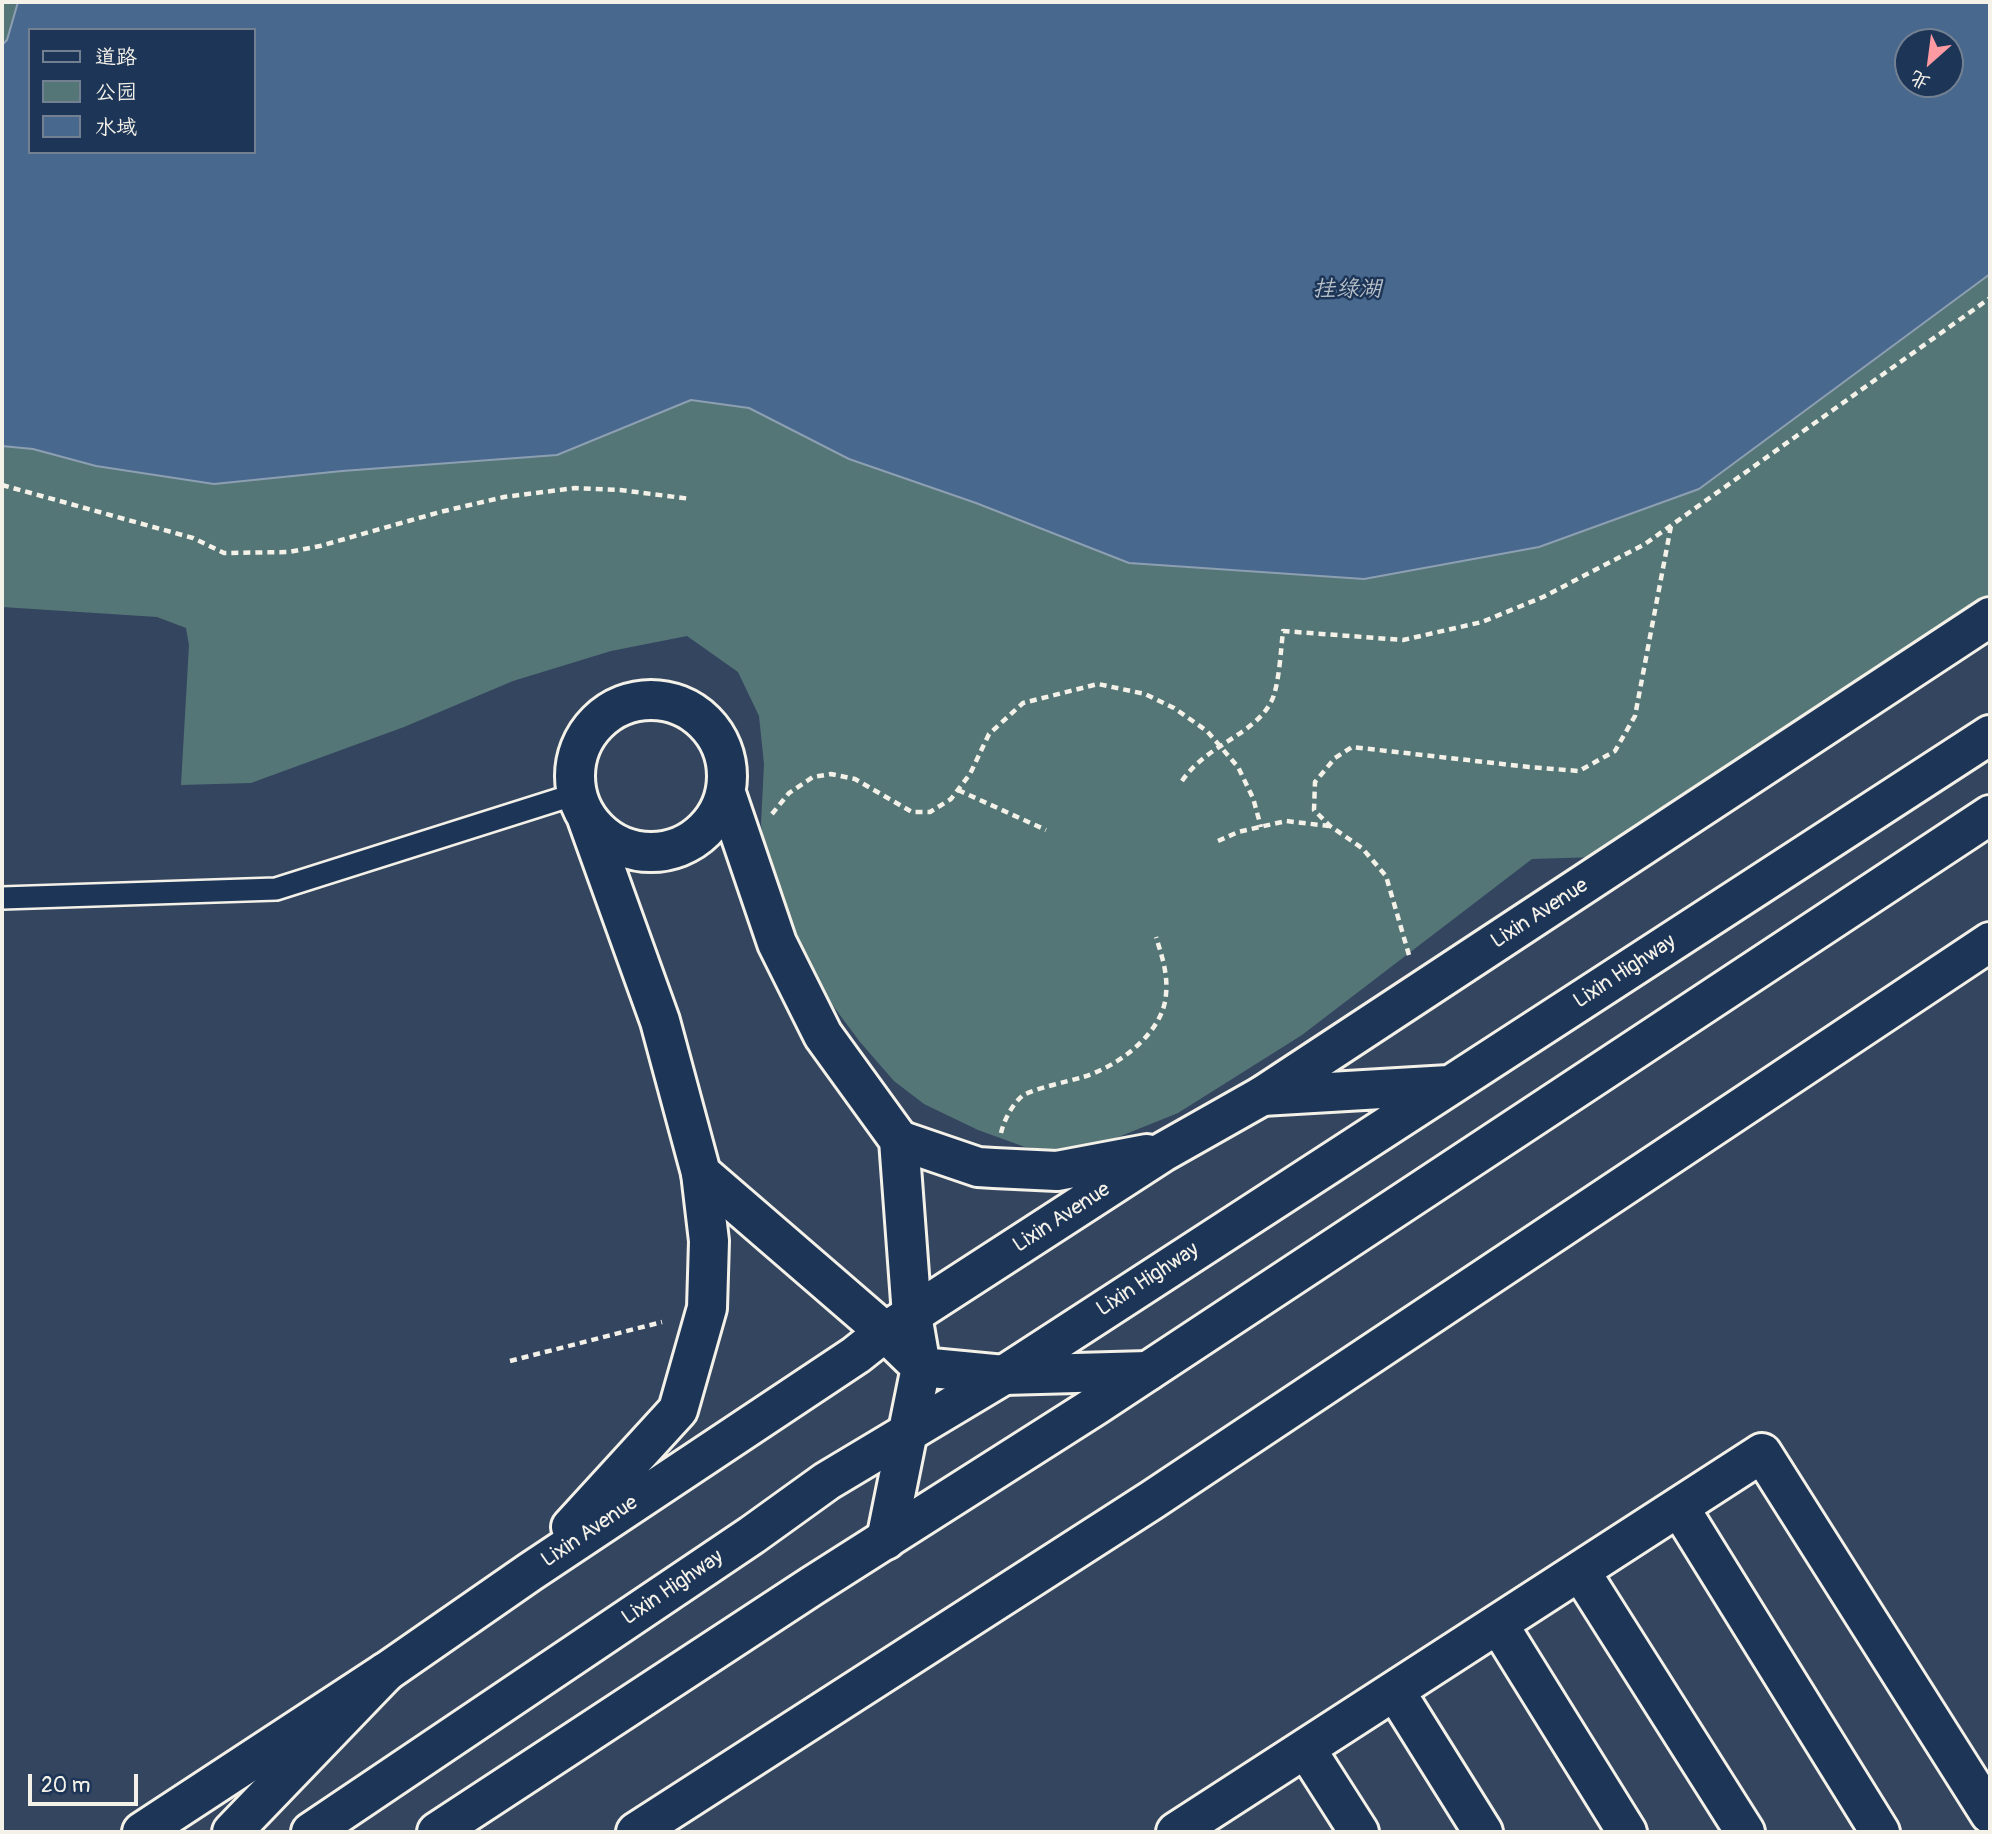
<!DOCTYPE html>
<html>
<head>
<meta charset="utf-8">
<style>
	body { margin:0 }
	#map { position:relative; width:1992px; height:1834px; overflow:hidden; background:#344560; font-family:Pangolin,"LXGW WenKai TC",sans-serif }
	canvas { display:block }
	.frame { position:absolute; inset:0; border:4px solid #f4f1e8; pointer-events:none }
	.legend { position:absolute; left:28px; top:28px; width:228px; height:126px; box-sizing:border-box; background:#1d3557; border:2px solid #738091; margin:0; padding:9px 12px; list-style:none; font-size:21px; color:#f4f1e8 }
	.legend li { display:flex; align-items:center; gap:14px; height:35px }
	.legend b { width:35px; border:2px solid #738091 }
	.north { position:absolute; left:1894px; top:28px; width:70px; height:70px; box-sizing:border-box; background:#1d3557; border:2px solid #738091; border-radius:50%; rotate:208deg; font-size:19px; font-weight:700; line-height:28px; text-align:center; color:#f4f1e8 }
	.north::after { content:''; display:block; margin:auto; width:24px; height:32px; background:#ff9aa2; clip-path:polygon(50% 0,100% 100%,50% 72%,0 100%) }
	.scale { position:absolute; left:28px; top:1774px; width:110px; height:32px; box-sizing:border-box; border:4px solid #f4f1e8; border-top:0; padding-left:9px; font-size:21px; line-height:24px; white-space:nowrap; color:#f4f1e8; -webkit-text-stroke:5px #1d3557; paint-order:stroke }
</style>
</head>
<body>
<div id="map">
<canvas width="1992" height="1834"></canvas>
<div class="frame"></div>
<ul class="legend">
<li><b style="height:9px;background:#1d3557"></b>道路</li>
<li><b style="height:19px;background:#557676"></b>公园</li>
<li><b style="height:19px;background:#48688e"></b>水域</li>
</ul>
<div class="north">北</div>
<div class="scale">20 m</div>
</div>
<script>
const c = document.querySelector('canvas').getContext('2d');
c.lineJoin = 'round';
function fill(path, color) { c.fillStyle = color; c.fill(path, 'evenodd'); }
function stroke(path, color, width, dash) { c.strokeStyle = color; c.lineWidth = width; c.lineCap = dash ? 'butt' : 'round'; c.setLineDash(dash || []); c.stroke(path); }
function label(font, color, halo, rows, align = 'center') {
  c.font = font + ' Pangolin,"LXGW WenKai TC",sans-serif'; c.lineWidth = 5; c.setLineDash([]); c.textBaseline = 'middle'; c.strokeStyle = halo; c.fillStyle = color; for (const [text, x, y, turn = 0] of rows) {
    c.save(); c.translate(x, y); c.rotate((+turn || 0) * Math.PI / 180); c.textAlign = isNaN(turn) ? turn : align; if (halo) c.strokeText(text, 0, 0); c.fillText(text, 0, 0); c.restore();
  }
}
fill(new Path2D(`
	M 2,2 L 18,2 L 7,41 L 2,45 Z
	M 1990,274 L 1990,617 L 1628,856 L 1532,859 L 1302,1035 L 1178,1113 L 1111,1140 L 1068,1152 L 1025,1147 L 978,1130 L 924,1104 L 894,1081 L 860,1042 L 825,995 L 791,939 L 770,883 L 761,824 L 764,764 L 759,716 L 738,672 L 687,636 L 611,651 L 513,681 L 404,727 L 251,783 L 181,785 L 189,645 L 186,628 L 157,617 L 2,607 L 2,446 L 33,449 L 96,466 L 214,484 L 342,471 L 557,455 L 690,400 L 749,408 L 849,459 L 976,503 L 1699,489 Z`), '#557676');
const water = new Path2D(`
	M 18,2 L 1990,2 L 1990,274 L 1699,489 L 1539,547 L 1364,579 L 1129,563 L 976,503 L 849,459 L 749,408 L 691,400 L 557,455 L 342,471 L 214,484 L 96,466 L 33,449 L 2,446 L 2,45 L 7,40 ZM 30,30 L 254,30 L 254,152 L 30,152 ZM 1908,42 L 1950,42 L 1950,84 L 1908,84 Z`);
fill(water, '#48688e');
stroke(water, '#8d9fb2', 2);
const lane = new Path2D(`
	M 2,898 L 276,889 L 576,794`);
const street = new Path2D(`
	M575 776a76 76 0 1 1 152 0a76 76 0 1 1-152 0Z
	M 726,793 L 777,943 L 823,1035 L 899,1140 L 912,1315 L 921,1367 L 886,1540
	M 587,818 L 660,1021 L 701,1173 L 885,1332 L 921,1367 L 1004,1375 L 1148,1371
	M 1679,1507 L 1880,1832
	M 1580,1571 L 1745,1832
	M 1498,1624 L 1627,1832
	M 1395,1691 L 1483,1832
	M 1306,1749 L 1359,1832
	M 1176,1832 L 1762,1453 L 1990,1814`);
const secondary = new Path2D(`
	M 899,1140 L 978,1167 L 994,1168 L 1057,1171 L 1147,1154
	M 571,1527 L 678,1410 L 707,1308 L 709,1241 L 701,1173
	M 142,1832 L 386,1672 L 530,1572 L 856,1355 L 885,1332 L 1163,1152 L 1262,1096 L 1990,617
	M 636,1832 L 1152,1500 L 1990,942`);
const primary = new Path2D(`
	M 1262,1096 L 1449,1085
	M 232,1832 L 386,1672
	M 311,1832 L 752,1535 L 827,1481 L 1004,1375 L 1990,735
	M 437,1832 L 812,1586 L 1095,1406 L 1990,815`);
stroke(lane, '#f4f1e8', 26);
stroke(street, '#f4f1e8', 44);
stroke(secondary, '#f4f1e8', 44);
stroke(primary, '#f4f1e8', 44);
stroke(new Path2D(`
	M 2,485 L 193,538 L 224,553 L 289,552 L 320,546 L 440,512 L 504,497 L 575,488 L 620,490 L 691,499
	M 1182,781 C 1207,744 1253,736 1271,702 C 1279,688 1281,648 1283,631 L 1403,640 L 1482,622 L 1543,597 L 1645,544 L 1990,298
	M 958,790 L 1046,830
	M 772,814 L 789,793 L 813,777 L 831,774 L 855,779 L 912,812 L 930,812 L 951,799 L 970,774 L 989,734 L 1023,703 L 1098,684 L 1145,694 L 1174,708 L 1207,731 L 1238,767 L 1253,798 L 1261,827
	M 1218,841 L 1238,832 L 1286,821 L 1329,826
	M 1409,955 L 1386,876 L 1362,848 L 1330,826 L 1314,810 L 1315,782 L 1335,758 L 1352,747 L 1529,767 L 1579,771 L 1615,751 L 1635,716 L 1671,526
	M 1001,1133 C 1004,1120 1012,1105 1022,1096 C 1032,1089 1070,1081 1083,1077 C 1117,1067 1164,1033 1166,994 C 1168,974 1162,956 1156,937
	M 510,1361 L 662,1322`), '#f4f1e8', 4.5, [7, 5]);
stroke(lane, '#1d3557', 21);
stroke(street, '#1d3557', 38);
stroke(secondary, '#1d3557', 38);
stroke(primary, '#1d3557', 38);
label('21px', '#f4f1e8', '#1d3557', [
	["Lixin Avenue",1540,914,-33],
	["Lixin Highway",1625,972,-33],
	["Lixin Avenue",1062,1218,-33],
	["Lixin Highway",1148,1280,-33],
	["Lixin Avenue",590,1532,-34],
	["Lixin Highway",673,1588,-34]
]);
label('italic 23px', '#b8c1c8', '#1d3557', [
	["挂绿湖",1347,290]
]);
</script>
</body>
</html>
